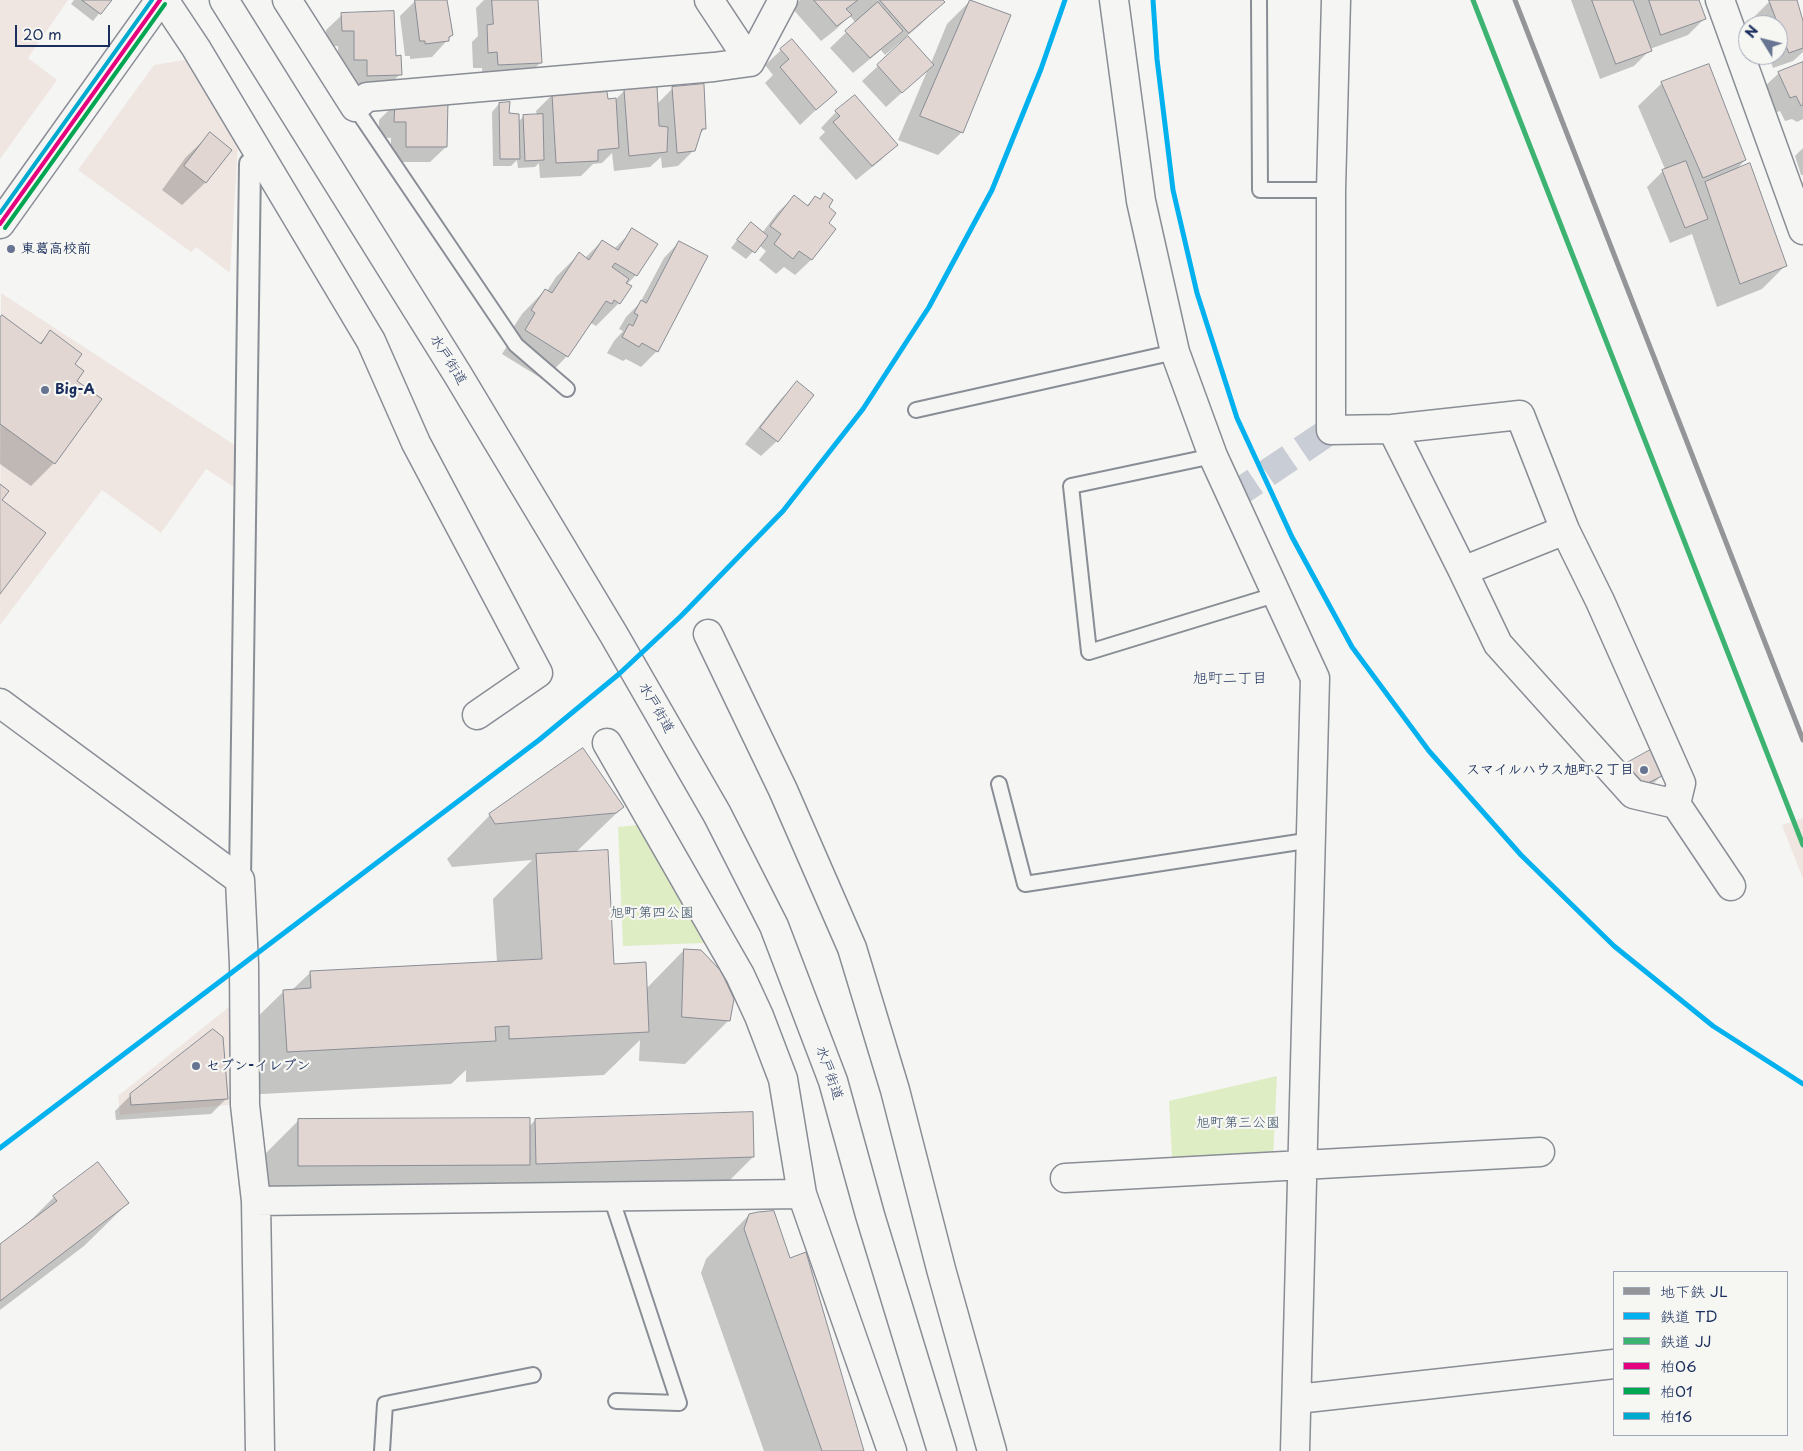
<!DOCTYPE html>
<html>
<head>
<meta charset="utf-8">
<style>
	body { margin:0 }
	#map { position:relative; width:1803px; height:1451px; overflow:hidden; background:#f5f5f3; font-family:"Playpen Sans","Klee One",sans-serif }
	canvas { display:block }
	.legend { position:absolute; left:1613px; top:1271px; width:175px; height:165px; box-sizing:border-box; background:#f6f6f2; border:1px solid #9ea6b7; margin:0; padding:6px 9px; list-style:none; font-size:15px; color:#1b2f5e }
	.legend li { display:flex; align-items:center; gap:10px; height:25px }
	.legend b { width:25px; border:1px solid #9ea6b7 }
	.north { position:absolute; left:1738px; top:15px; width:50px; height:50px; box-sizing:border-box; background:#f6f6f2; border:1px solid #9ea6b7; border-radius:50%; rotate:306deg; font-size:14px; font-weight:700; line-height:20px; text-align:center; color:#1b2f5e }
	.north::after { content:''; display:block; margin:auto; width:18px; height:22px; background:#677492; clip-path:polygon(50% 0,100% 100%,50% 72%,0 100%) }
	.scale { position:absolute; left:15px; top:25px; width:95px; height:22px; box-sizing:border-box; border:2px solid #1b2f5e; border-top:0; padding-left:6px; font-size:15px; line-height:18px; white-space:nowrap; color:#1b2f5e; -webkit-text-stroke:4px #f6f6f2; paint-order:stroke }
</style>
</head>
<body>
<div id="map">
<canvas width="1803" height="1451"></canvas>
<ul class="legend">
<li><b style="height:6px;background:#939598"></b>地下鉄 JL</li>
<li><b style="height:6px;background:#03b1ef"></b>鉄道 TD</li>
<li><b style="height:6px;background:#3cb371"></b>鉄道 JJ</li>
<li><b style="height:6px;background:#e5007d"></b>柏06</li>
<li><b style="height:6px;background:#00a651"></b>柏01</li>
<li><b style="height:6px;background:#00a9ce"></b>柏16</li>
</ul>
<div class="north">N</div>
<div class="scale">20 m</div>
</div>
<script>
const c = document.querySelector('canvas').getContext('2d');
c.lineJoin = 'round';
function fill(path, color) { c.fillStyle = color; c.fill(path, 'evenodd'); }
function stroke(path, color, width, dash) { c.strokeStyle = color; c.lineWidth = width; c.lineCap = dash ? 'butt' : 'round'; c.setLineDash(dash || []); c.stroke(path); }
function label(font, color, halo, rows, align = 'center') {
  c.font = font + ' "Playpen Sans","Klee One",sans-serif'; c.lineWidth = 4.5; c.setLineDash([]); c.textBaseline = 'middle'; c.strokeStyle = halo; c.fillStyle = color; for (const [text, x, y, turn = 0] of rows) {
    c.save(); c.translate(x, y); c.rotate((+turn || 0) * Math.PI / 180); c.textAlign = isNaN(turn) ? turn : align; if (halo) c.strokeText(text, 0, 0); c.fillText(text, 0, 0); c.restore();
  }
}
fill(new Path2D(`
	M 0,0 L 68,0 L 28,58 L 57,80 L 0,159 Z
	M 190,59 L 238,145 L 230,273 L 196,247 L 191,252 L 78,170 L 154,65 Z
	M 1,293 L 250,455 L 251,498 L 206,469 L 161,533 L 102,490 L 0,625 Z
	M 1803,818 L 1803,879 L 1782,825 Z
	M 240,998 L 238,1104 L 120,1115 L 118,1096 Z`), '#efe6e2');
fill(new Path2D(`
	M 639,825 L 704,943 L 623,946 L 618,827 Z
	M 1277,1076 L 1273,1159 L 1172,1158 L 1169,1101 Z`), '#deedc4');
fill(new Path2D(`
	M 74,0 L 110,0 L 93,21 L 71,4 Z
	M 416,0 L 445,0 L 452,35 L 432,57 L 410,59 L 410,56 L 405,56 L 400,16 Z
	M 484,0 L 537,0 L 540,63 L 525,78 L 483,80 L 482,68 L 473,68 L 472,42 L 478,36 L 476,8 Z
	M 800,0 L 941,0 L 943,2 L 920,25 L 885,55 L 881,50 L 853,73 L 830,48 L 856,23 L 850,16 L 834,31 L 821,41 L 792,8 Z
	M 971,0 L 962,132 L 938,155 L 898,140 L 928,69 L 886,107 L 862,81 L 878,66 L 931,63 L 947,24 Z
	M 1571,0 L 1697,0 L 1704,19 L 1688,35 L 1650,49 L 1650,50 L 1634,66 L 1600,79 Z
	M 1773,0 L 1795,0 L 1803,26 L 1803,52 L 1793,61 L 1773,68 L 1769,56 L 1755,63 L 1753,55 L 1778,55 L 1778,25 L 1757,25 L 1754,17 L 1770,1 Z
	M 342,15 L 395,57 L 400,74 L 385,90 L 352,91 L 352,75 L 339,75 L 338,46 L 327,46 L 326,30 Z
	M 792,40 L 835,92 L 800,125 L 765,83 L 773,75 L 765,65 Z
	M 1803,64 L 1803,119 L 1797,122 L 1792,119 L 1785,121 L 1780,111 L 1774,113 L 1763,88 L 1779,73 Z
	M 1662,83 L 1745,160 L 1735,171 L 1786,265 L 1762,289 L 1717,307 L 1692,234 L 1670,243 L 1647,187 L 1665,169 L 1638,106 Z
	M 672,89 L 705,128 L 699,135 L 694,150 L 678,166 L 662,168 L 661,157 L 650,167 L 614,171 L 612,153 L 602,163 L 593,164 L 581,176 L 540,178 L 539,163 L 535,167 L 518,168 L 517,160 L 511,166 L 493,166 L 492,112 L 499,104 L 518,122 L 524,116 L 537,116 L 536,111 L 552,95 L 616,99 L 624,91 L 657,104 Z
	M 395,104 L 446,147 L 430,162 L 391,162 L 391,138 L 379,137 L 379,120 Z
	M 836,112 L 896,144 L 881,160 L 856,180 L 819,138 L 825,132 L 821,128 Z
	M 210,134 L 206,182 L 182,205 L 162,190 L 186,157 Z
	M 1803,148 L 1803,175 L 1801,175 L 1795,156 Z
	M 794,197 L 806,206 L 815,198 L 827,207 L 827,223 L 835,229 L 811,260 L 795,275 L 784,267 L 776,274 L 759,260 L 766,251 L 759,245 L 746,259 L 731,248 L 744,231 L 762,233 L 778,212 Z
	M 633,230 L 636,275 L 627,284 L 619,303 L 596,326 L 591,323 L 587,327 L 567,356 L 544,380 L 502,354 L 513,337 L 509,334 L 522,314 L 545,290 L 547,291 L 556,277 L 579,254 L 585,258 L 602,241 L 614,249 Z
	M 679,242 L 657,351 L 641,367 L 626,359 L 623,361 L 607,353 L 614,341 L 623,331 L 619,329 L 626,317 L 640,303 L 664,258 Z
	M 0,319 L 39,344 L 50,332 L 73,364 L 76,382 L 54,463 L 31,486 L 0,464 Z
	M 797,383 L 777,441 L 761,456 L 745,444 L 781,399 Z
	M 1662,775 L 1647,790 L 1622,803 L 1608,781 Z
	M 623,807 L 575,853 L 612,965 L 646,989 L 684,950 L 729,1020 L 685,1064 L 639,1061 L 640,1040 L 604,1075 L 466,1082 L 466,1070 L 451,1084 L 243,1095 L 240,1034 L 284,991 L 292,990 L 311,972 L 497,962 L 493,899 L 532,860 L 452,867 L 447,859 L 490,815 Z
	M 131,1095 L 227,1098 L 211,1114 L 116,1120 L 115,1111 Z
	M 299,1120 L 529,1127 L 535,1120 L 753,1157 L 710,1200 L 255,1209 L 255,1164 Z
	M 54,1197 L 128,1203 L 84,1246 L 0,1310 L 0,1246 L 20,1231 Z
	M 749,1215 L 863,1451 L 764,1451 L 701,1273 L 706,1259 Z`), '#0003');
const building = new Path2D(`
	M 82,0 L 112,0 L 101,14 Z
	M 415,0 L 447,0 L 453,35 L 449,37 L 449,41 L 425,44 L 425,41 L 420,41 Z
	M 492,0 L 538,0 L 542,63 L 498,65 L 497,52 L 488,53 L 487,25 L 493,24 Z
	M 814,0 L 858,0 L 846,9 L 852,15 L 837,26 Z
	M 880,0 L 943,0 L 945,2 L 909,33 Z
	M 970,0 L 1011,15 L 963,133 L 920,116 Z
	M 1592,0 L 1633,0 L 1652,51 L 1616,64 Z
	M 1649,0 L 1699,0 L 1706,19 L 1661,35 Z
	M 1769,0 L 1797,0 L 1803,21 L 1803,48 L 1789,53 L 1784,42 L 1778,45 L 1778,25 Z
	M 878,2 L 903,31 L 870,58 L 845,31 Z
	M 394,11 L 396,56 L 401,55 L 402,75 L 367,76 L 367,60 L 354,60 L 354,31 L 342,31 L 341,13 Z
	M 908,36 L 934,65 L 902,93 L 877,65 Z
	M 792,39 L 837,92 L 816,110 L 780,67 L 789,59 L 780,49 Z
	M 1803,62 L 1803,105 L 1801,106 L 1796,96 L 1790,98 L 1778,72 Z
	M 1709,64 L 1746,160 L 1703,178 L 1661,82 Z
	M 704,84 L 706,129 L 702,129 L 695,151 L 677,153 L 672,87 Z
	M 657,86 L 659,126 L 668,127 L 667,152 L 629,156 L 624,90 Z
	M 607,92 L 608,99 L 616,98 L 619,148 L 598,150 L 598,161 L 556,163 L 552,94 Z
	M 855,95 L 898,145 L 872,166 L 833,122 L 840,116 L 835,111 Z
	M 448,100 L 447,147 L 406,147 L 406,122 L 394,122 L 395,103 Z
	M 510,102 L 509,113 L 519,114 L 520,159 L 500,159 L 499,103 Z
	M 543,114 L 544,160 L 525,161 L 523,115 Z
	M 210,132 L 232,150 L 206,183 L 184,166 Z
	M 1686,161 L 1708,219 L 1685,228 L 1662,170 Z
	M 1750,163 L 1787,266 L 1740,284 L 1705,182 Z
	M 824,193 L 833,200 L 829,207 L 836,213 L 829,223 L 836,229 L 812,260 L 799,251 L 793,259 L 774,244 L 781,234 L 770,226 L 794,195 L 808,206 L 815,196 L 820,199 Z
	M 751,222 L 768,236 L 755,253 L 737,240 Z
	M 632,228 L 658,244 L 637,276 L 615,263 L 612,267 L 629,279 L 626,283 L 632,286 L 620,304 L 614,300 L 612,304 L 606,301 L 568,357 L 525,330 L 535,313 L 531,310 L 545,289 L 552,293 L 579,252 L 589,260 L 602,240 L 618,250 Z
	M 679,241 L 708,256 L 658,352 L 642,343 L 639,347 L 622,337 L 629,324 L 633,326 L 638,315 L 634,313 L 641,300 L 646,303 Z
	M 2,315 L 41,344 L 50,330 L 82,354 L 75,364 L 84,371 L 77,381 L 102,399 L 55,464 L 0,424 L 0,318 Z
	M 797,381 L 814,395 L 778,442 L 760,428 Z
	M 0,484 L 9,491 L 2,500 L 46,533 L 0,594 Z
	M 583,748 L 624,807 L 616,813 L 495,824 L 489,814 Z
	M 1652,749 L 1664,775 L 1638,788 L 1623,765 Z
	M 608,850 L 614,964 L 646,962 L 649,1032 L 509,1039 L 509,1026 L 495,1027 L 496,1041 L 287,1052 L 283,990 L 311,988 L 310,971 L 542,959 L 536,854 Z
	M 684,949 L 701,950 L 721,971 L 734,999 L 730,1021 L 682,1017 Z
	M 213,1029 L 223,1037 L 228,1099 L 131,1105 L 130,1094 Z
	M 753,1112 L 754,1157 L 536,1164 L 535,1119 Z
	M 530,1118 L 530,1165 L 298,1166 L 298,1119 Z
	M 98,1162 L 129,1203 L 0,1301 L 0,1244 L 57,1201 L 53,1196 Z
	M 774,1211 L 790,1258 L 806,1252 L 864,1451 L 822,1451 L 744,1229 L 749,1214 L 758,1212 Z`);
fill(building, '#e1d6d2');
stroke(building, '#898d95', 1);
stroke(new Path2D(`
	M 1232,497 L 1331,430`), '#c9cdd5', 28, [28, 14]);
const service = new Path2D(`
	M 1259,0 L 1260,190 L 1331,190
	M 355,107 L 516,345 L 567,389
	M 916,410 L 1175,352
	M 1213,456 L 1071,486 L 1089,652 L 1278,594
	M 999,784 L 1025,884 L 1312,840
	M 611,1197 L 679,1403 L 616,1401
	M 382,1451 L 385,1404 L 533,1375`);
const pedestrian = new Path2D(`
	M 240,880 L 250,164 L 261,159`);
const minor = new Path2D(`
	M 164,0 L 196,48 L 371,341 L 416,443 L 538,673 L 477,715
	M 287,0 L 355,107 L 367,97 L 714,67 L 750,62 L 783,0
	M 709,0 L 750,62
	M 1114,0 L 1141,201 L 1175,352 L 1213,456 L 1315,678 L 1295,1451
	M 1336,0 L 1331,190 L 1331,430 L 1392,429 L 1520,415 L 1565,530 L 1600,601 L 1681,783 L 1676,804 L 1731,886
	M 1720,0 L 1803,230
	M 1392,429 L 1463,571 L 1498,644 L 1633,794 L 1676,804
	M 1463,571 L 1565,530
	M 708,634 L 783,790 L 852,948 L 895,1090 L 941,1269 L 992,1451
	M 0,703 L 240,880 L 244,964 L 245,1105 L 256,1201 L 260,1451
	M 607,743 L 740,975 L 759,1016 L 783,1079 L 802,1194 L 892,1451
	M 1065,1178 L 1540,1152
	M 256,1201 L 802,1194
	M 1297,1399 L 1614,1364`);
const secondary = new Path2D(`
	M 0,224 L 160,0`);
const trunk = new Path2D(`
	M 224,0 L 458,375 L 614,635 L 717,814 L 774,926 L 833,1081 L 870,1215 L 942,1451`);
stroke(service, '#898d95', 18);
stroke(pedestrian, '#898d95', 24);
stroke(minor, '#898d95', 31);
stroke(secondary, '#898d95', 31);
stroke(trunk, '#898d95', 31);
stroke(service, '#f5f5f3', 14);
stroke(pedestrian, '#f5f5f3', 20);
stroke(minor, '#f5f5f3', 28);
stroke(secondary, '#f5f5f3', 28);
stroke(trunk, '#f5f5f3', 28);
stroke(new Path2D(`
	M 0,224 L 160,0`), '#e5007d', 4);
stroke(new Path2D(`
	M 5,228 L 165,4`), '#00a651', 4);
stroke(new Path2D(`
	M 0,213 L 152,0`), '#00a9ce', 4);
stroke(new Path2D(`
	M 1153,0 L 1157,59 L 1173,190 L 1197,293 L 1237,418 L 1292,537 L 1352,647 L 1429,751 L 1521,855 L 1614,946 L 1713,1026 L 1803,1084
	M 0,1148 L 539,740 L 619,674 L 681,616 L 783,511 L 863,409 L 929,307 L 992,190 L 1041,69 L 1065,0`), '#03b1ef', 5);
stroke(new Path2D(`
	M 1473,0 L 1803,845`), '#3cb371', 5);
stroke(new Path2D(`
	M 1515,0 L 1803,740`), '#939598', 5);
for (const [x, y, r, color] of [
	[11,249,5,"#677492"],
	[45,390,5,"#677492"],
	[1644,770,5,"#677492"],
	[196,1066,5,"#677492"]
]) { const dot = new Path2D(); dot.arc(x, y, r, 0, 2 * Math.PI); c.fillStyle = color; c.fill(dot); stroke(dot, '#f6f6f2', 2); }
label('bold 14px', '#1b2f5e', '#f6f6f2', [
	["東葛高校前",21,249],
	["Big-A",55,390],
	["スマイルハウス旭町２丁目",1634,770,"right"],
	["セブン-イレブン",206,1066]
], 'left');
label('14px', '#1b2f5e', '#f6f6f2', [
	["水戸街道",448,360,58],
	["水戸街道",656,708,60],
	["水戸街道",829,1073,71]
]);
label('14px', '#3e546b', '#f6f6f2', [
	["旭町第四公園",652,913],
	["旭町第三公園",1238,1123]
]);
label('15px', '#1b2f5e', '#f6f6f2', [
	["旭町二丁目",1230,679]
]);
</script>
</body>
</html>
